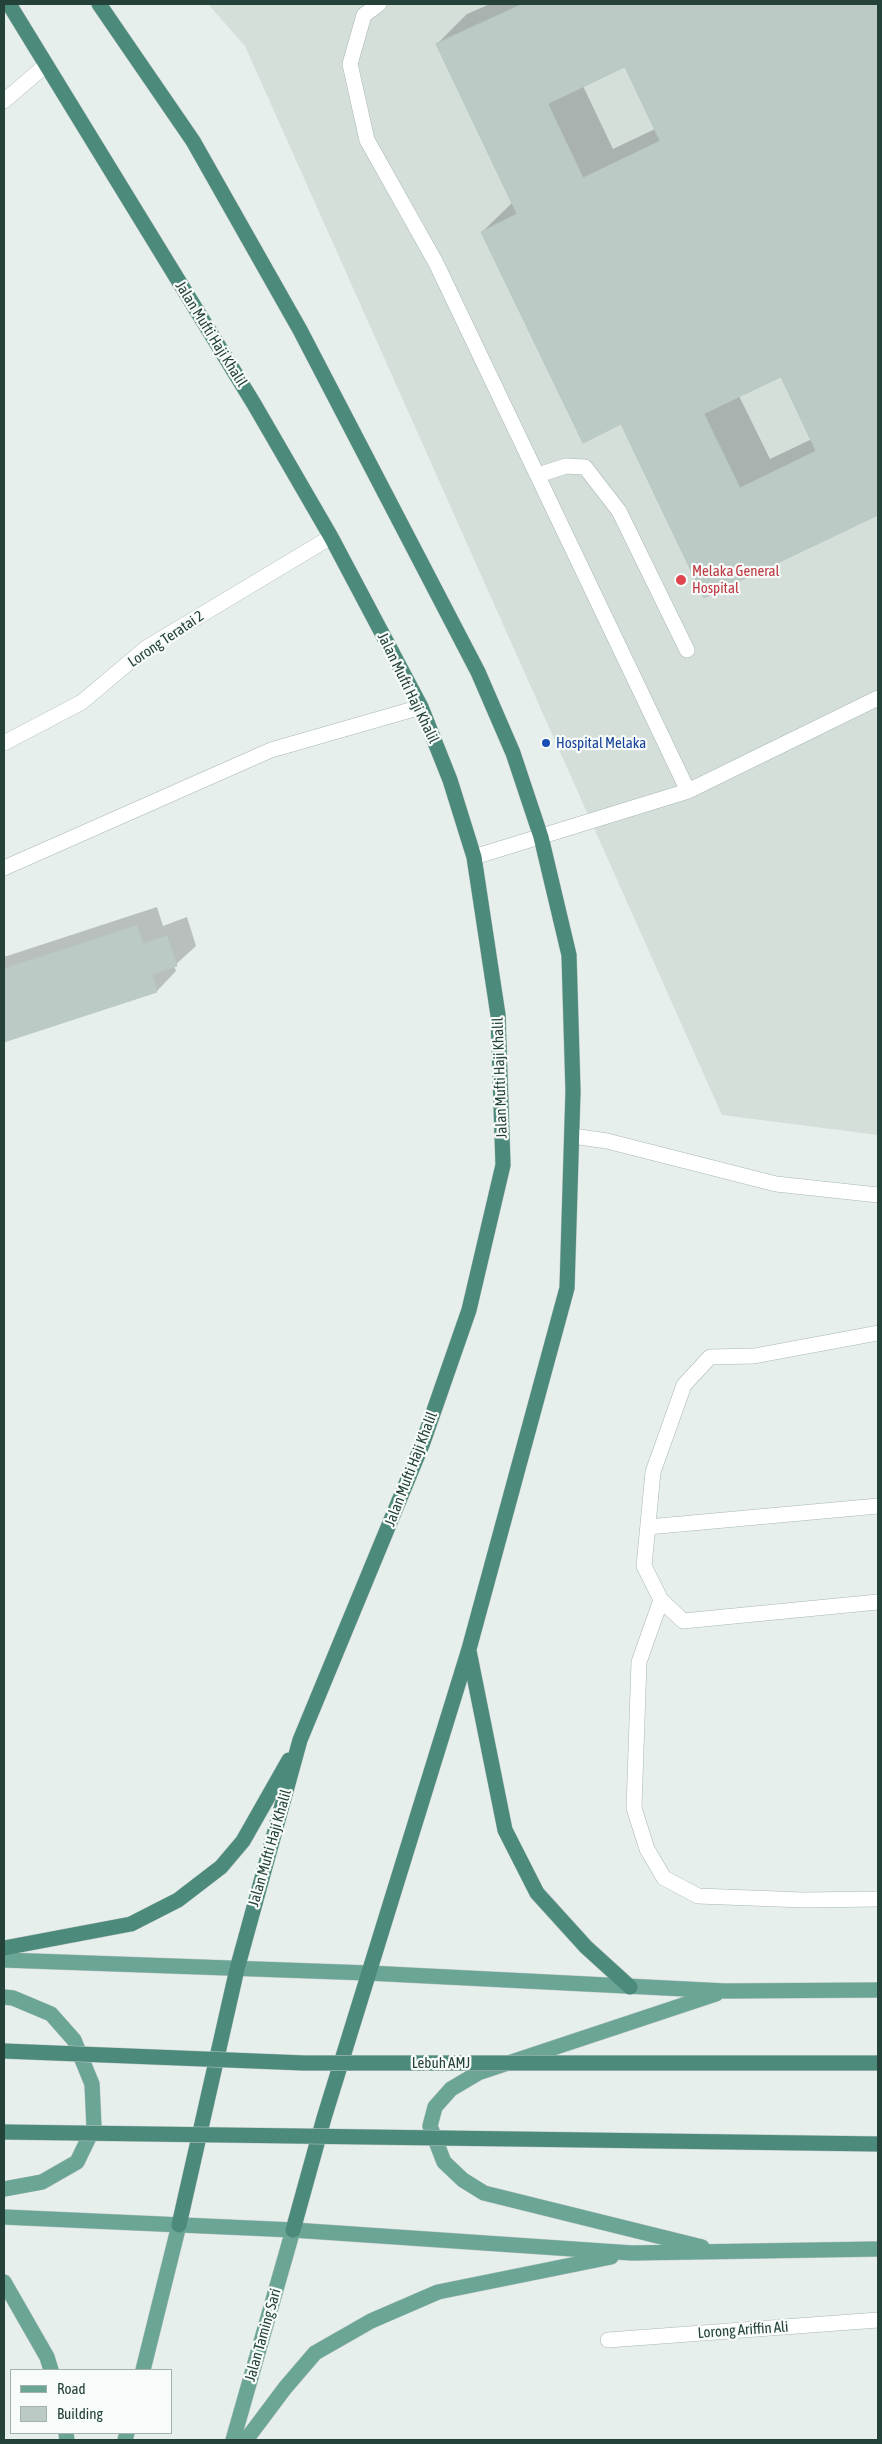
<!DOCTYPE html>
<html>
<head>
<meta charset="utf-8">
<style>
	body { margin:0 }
	#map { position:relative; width:882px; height:2444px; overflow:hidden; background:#e6efeb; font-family:"Asap Condensed",sans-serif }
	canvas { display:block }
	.frame { position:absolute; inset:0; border:5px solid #24423a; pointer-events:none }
	.legend { position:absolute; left:10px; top:2369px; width:162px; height:65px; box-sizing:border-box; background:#f7fbf9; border:1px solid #a3b1ad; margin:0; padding:6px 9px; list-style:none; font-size:15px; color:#24423a }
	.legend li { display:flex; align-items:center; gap:10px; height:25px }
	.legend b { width:25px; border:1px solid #a3b1ad }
</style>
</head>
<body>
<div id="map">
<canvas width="882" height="2444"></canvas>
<div class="frame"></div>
<ul class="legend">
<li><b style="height:6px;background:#6aa596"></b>Road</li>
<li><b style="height:14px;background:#bbcac4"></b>Building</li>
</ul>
</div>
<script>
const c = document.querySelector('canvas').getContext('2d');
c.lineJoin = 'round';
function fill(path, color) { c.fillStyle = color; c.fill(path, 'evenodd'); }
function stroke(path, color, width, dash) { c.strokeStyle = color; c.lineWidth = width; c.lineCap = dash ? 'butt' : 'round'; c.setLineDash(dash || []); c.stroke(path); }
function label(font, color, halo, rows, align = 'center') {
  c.font = font + ' "Asap Condensed",sans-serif'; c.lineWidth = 4.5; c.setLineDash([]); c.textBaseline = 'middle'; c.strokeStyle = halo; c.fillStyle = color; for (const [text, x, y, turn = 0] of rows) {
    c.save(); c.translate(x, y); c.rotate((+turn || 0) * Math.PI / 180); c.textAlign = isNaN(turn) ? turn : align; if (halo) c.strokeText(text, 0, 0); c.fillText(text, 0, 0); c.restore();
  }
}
fill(new Path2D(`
	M 208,4 L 878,4 L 878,1135 L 722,1115 L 245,46 Z`), '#d4dfda');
fill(new Path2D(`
	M 490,4 L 878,4 L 878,514 L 704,596 L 622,422 L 482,232 L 512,203 L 437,44 L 467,14 ZM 626,65 L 655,129 L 613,149 L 583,86 ZM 782,376 L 812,439 L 770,459 L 739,396 Z
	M 157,907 L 163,926 L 187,917 L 196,946 L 174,966 L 176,971 L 157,991 L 4,1041 L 4,957 Z`), '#0003');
const building = new Path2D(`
	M 523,4 L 878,4 L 878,515 L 704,598 L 621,424 L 583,443 L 481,232 L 517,214 L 436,44 ZM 625,67 L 660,141 L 583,178 L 548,104 ZM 781,377 L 816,451 L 740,488 L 704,414 Z
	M 137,926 L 143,944 L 167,936 L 177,966 L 152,974 L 157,992 L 4,1042 L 4,969 Z`);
fill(building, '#bbcac4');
stroke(building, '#b8c9c2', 1);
const service = new Path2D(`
	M 379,4 L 364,15 L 350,64 L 367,140 L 436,263 L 688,791
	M 538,475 L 566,466 L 585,467 L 619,511 L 687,650
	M 474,857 L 688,791 L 878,698
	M 573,1136 L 607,1141 L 776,1184 L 878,1195
	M 878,1333 L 754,1356 L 710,1357 L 684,1385 L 653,1472 L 644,1566 L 661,1600 L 683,1621 L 878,1602
	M 648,1527 L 878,1506
	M 661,1600 L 639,1662 L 634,1808 L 647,1849 L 664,1878 L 698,1896 L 804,1900 L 878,1899`);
const minor = new Path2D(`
	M 4,101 L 46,65
	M 4,743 L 82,702 L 146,648 L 331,537
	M 4,868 L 271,750 L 421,707
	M 608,2340 L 878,2320`);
const primary = new Path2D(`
	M 4,1960 L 368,1973 L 725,1991 L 878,1990
	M 4,1997 L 13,1998 L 51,2014 L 74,2040 L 92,2084 L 94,2127 L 77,2162 L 42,2182 L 4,2189
	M 4,2217 L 293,2230 L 632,2253 L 878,2249
	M 702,2247 L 484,2193 L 463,2180 L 444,2162 L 430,2126 L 435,2107 L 451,2089 L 478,2073 L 716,1994
	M 4,2282 L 47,2357 L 51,2370
	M 143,2370 L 179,2225
	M 66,2433 L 67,2440
	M 125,2440 L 127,2433
	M 233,2440 L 293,2230
	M 246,2440 L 285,2388 L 315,2353 L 371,2321 L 438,2292 L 611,2257`);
const trunk = new Path2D(`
	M 9,4 L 254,404 L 331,537 L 421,707 L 450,780 L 474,857 L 498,1015 L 503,1165 L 469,1310 L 422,1445 L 300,1740 L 237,1969 L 179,2225
	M 99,4 L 193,141 L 300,330 L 478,672 L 513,753 L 541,837 L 569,955 L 573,1091 L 567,1288 L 469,1649 L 324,2118 L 293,2230
	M 469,1651 L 505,1830 L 537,1893 L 586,1947 L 630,1987
	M 4,1948 L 131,1924 L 178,1900 L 221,1867 L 243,1841 L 289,1760`);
stroke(service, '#a8b8b2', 16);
stroke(minor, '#a8b8b2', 16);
stroke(primary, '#c2cac8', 16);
stroke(trunk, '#c2cac8', 16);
stroke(service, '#fff', 15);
stroke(minor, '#fff', 15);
stroke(primary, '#6aa596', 15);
stroke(trunk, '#4c8a7c', 15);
const trunkBridge = new Path2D(`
	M 4,2051 L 304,2063 L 878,2063
	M 4,2132 L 878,2144`);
stroke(trunkBridge, '#c2cac8', 16, []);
stroke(trunkBridge, '#4c8a7c', 15);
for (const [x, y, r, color] of [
	[681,580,6,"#e0444e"],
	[546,743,5,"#1a4fb4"]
]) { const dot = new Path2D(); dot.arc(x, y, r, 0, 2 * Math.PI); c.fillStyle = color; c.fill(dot); stroke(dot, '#f7fbf9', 2); }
label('15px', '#24423a', '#f7fbf9', [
	["Jalan Mufti Haji Khalil",211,334,58],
	["Lorong Teratai 2",166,639,-34],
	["Jalan Mufti Haji Khalil",408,688,64],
	["Jalan Mufti Haji Khalil",500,1078,-92],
	["Jalan Mufti Haji Khalil",411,1469,-69],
	["Jalan Mufti Haji Khalil",270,1848,-74],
	["Lebuh AMJ",441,2063],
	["Lorong Ariffin Ali",743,2330,-4],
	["Jalan Taming Sari",263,2335,-74]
]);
label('15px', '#be3a42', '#f7fbf9', [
	["Melaka General",692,571],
	["Hospital",692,588]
], 'left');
label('15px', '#164399', '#f7fbf9', [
	["Hospital Melaka",556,743]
], 'left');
</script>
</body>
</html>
